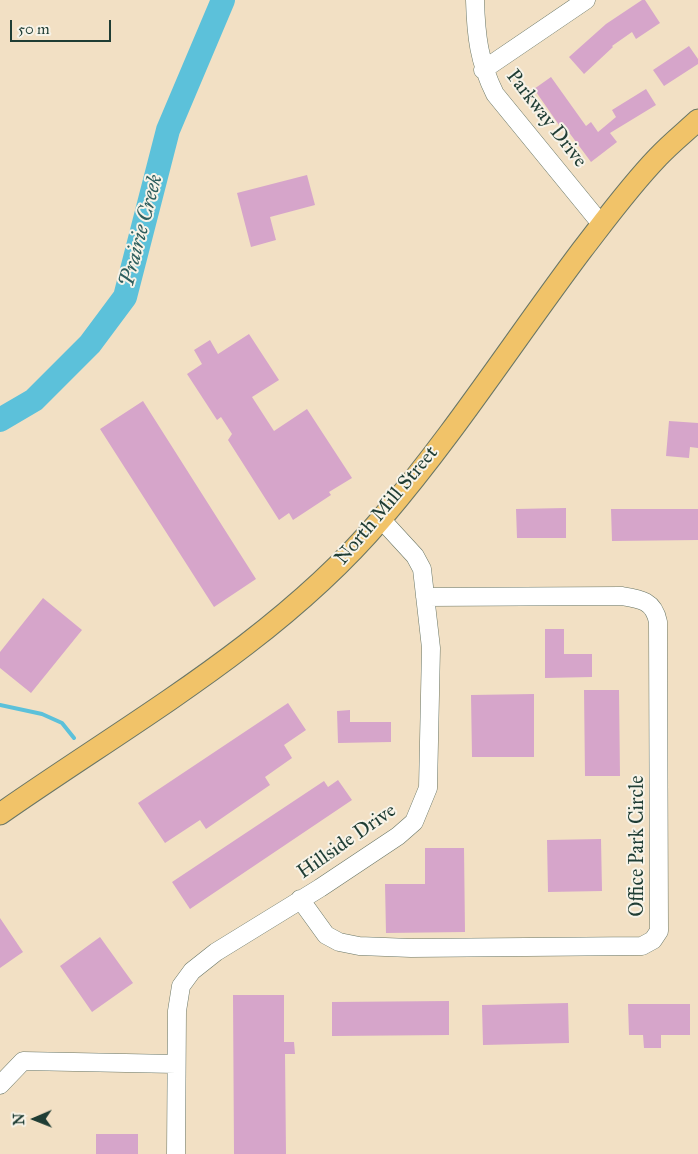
<!DOCTYPE html>
<html>
<head>
<meta charset="utf-8">
<style>
	body { margin:0 }
	#map { position:relative; width:698px; height:1154px; overflow:hidden; background:#f2e0c4; font-family:"IM FELL Great Primer",serif }
	canvas { display:block }
	.north { position:absolute; left:10px; top:1094px; width:50px; height:50px; -webkit-text-stroke:4px #f7f3e8; paint-order:stroke; rotate:269deg; font-size:14px; font-weight:700; line-height:20px; text-align:center; color:#1f3d34 }
	.north::after { content:''; display:block; margin:auto; width:18px; height:22px; background:#1f3d34; clip-path:polygon(50% 0,100% 100%,50% 72%,0 100%) }
	.scale { position:absolute; left:10px; top:20px; width:101px; height:22px; box-sizing:border-box; border:2px solid #1f3d34; border-top:0; padding-left:6px; font-size:15px; line-height:18px; white-space:nowrap; color:#1f3d34; -webkit-text-stroke:4px #f7f3e8; paint-order:stroke }
</style>
</head>
<body>
<div id="map">
<canvas width="698" height="1154"></canvas>
<div class="north">N</div>
<div class="scale">50 m</div>
</div>
<script>
const c = document.querySelector('canvas').getContext('2d');
c.lineJoin = 'round';
function stroke(path, color, width, dash) { c.strokeStyle = color; c.lineWidth = width; c.lineCap = dash ? 'butt' : 'round'; c.setLineDash(dash || []); c.stroke(path); }
function fill(path, color) { c.fillStyle = color; c.fill(path, 'evenodd'); }
function label(font, color, halo, rows, align = 'center') {
  c.font = font + ' "IM FELL Great Primer",serif'; c.lineWidth = 4; c.setLineDash([]); c.textBaseline = 'middle'; c.strokeStyle = halo; c.fillStyle = color; for (const [text, x, y, turn = 0] of rows) {
    c.save(); c.translate(x, y); c.rotate((+turn || 0) * Math.PI / 180); c.textAlign = isNaN(turn) ? turn : align; if (halo) c.strokeText(text, 0, 0); c.fillText(text, 0, 0); c.restore();
  }
}
stroke(new Path2D(`
	M 0,705 L 42,714 L 62,723 L 74,738`), '#5cc1da', 4);
stroke(new Path2D(`
	M 0,420 L 34,400 L 90,344 L 125,297 L 168,130 L 223,0`), '#5cc1da', 24);
fill(new Path2D(`
	M 642,0 L 645,0 L 660,23 L 636,39 L 632,32 L 612,46 L 613,47 L 584,74 L 569,57 L 606,24 Z
	M 689,46 L 698,59 L 698,64 L 664,86 L 653,70 Z
	M 551,77 L 586,126 L 591,122 L 598,132 L 616,117 L 612,110 L 646,89 L 656,105 L 610,133 L 617,142 L 591,162 L 562,123 L 559,125 L 534,89 Z
	M 307,175 L 315,205 L 270,217 L 276,240 L 251,247 L 237,193 Z
	M 249,334 L 279,380 L 252,397 L 274,431 L 307,409 L 352,478 L 329,492 L 331,495 L 293,520 L 289,513 L 279,520 L 228,440 L 232,434 L 221,417 L 217,420 L 187,374 L 202,364 L 194,350 L 210,340 L 218,354 Z
	M 143,401 L 256,579 L 214,607 L 100,429 Z
	M 669,421 L 698,423 L 698,448 L 690,447 L 689,458 L 666,456 Z
	M 566,508 L 566,538 L 517,538 L 516,509 Z
	M 611,509 L 698,509 L 698,540 L 612,541 Z
	M 43,598 L 82,630 L 31,693 L 0,668 L 0,652 Z
	M 545,629 L 564,629 L 564,654 L 592,654 L 592,677 L 545,678 Z
	M 584,690 L 619,690 L 620,776 L 585,776 Z
	M 534,694 L 534,757 L 472,757 L 471,695 Z
	M 288,703 L 306,730 L 284,745 L 292,758 L 265,777 L 270,785 L 206,829 L 200,820 L 165,843 L 138,803 Z
	M 350,710 L 350,722 L 391,722 L 391,742 L 338,743 L 337,711 Z
	M 338,780 L 352,800 L 190,909 L 172,882 L 324,781 L 328,787 Z
	M 601,839 L 602,891 L 548,892 L 547,840 Z
	M 425,848 L 464,848 L 465,932 L 386,933 L 385,884 L 425,884 Z
	M 0,918 L 23,952 L 0,968 Z
	M 100,937 L 133,983 L 92,1012 L 60,966 Z
	M 233,995 L 284,995 L 284,1042 L 294,1042 L 295,1054 L 285,1054 L 286,1154 L 234,1154 Z
	M 449,1001 L 449,1035 L 332,1036 L 332,1002 Z
	M 568,1003 L 569,1043 L 483,1045 L 482,1005 Z
	M 628,1004 L 690,1004 L 690,1035 L 661,1035 L 661,1048 L 644,1048 L 643,1035 L 629,1035 Z
	M 96,1134 L 138,1134 L 138,1154 L 96,1154 Z`), '#d6a5ca');
const minor = new Path2D(`
	M 475,0 C 476,36 479,62 495,94 L 602,225
	M 483,70 L 586,0
	M 300,899 L 326,935 L 339,942 L 359,946 L 411,948 L 642,946 L 653,940 L 659,931 L 658,622 C 654,601 641,599 622,596 L 425,597
	M 0,1085 L 23,1061 L 176,1064
	M 176,1154 L 177,1011 L 181,986 L 192,971 L 216,952 L 320,888 L 398,836 L 414,822 L 428,788 L 431,648 L 422,569 L 415,556 L 381,519`);
const major = new Path2D(`
	M 0,814 C 130,723 278,641 382,518 C 454,434 515,339 582,250 C 606,219 630,186 658,157 C 670,144 685,132 698,120`);
stroke(minor, '#697666', 19);
stroke(major, '#697666', 23);
stroke(minor, '#fff', 18);
stroke(major, '#f1c369', 21);
label('20px', '#1f3d34', '#f7f3e8', [
	["Parkway Drive",546,119,52],
	["North Mill Street",387,506,-50],
	["Hillside Drive",347,842,-35],
	["Office Park Circle",638,846,-90]
]);
label('italic 21px', '#2e5e5e', '#f7f3e8', [
	["Prairie Creek",142,231,-75]
]);
</script>
</body>
</html>
